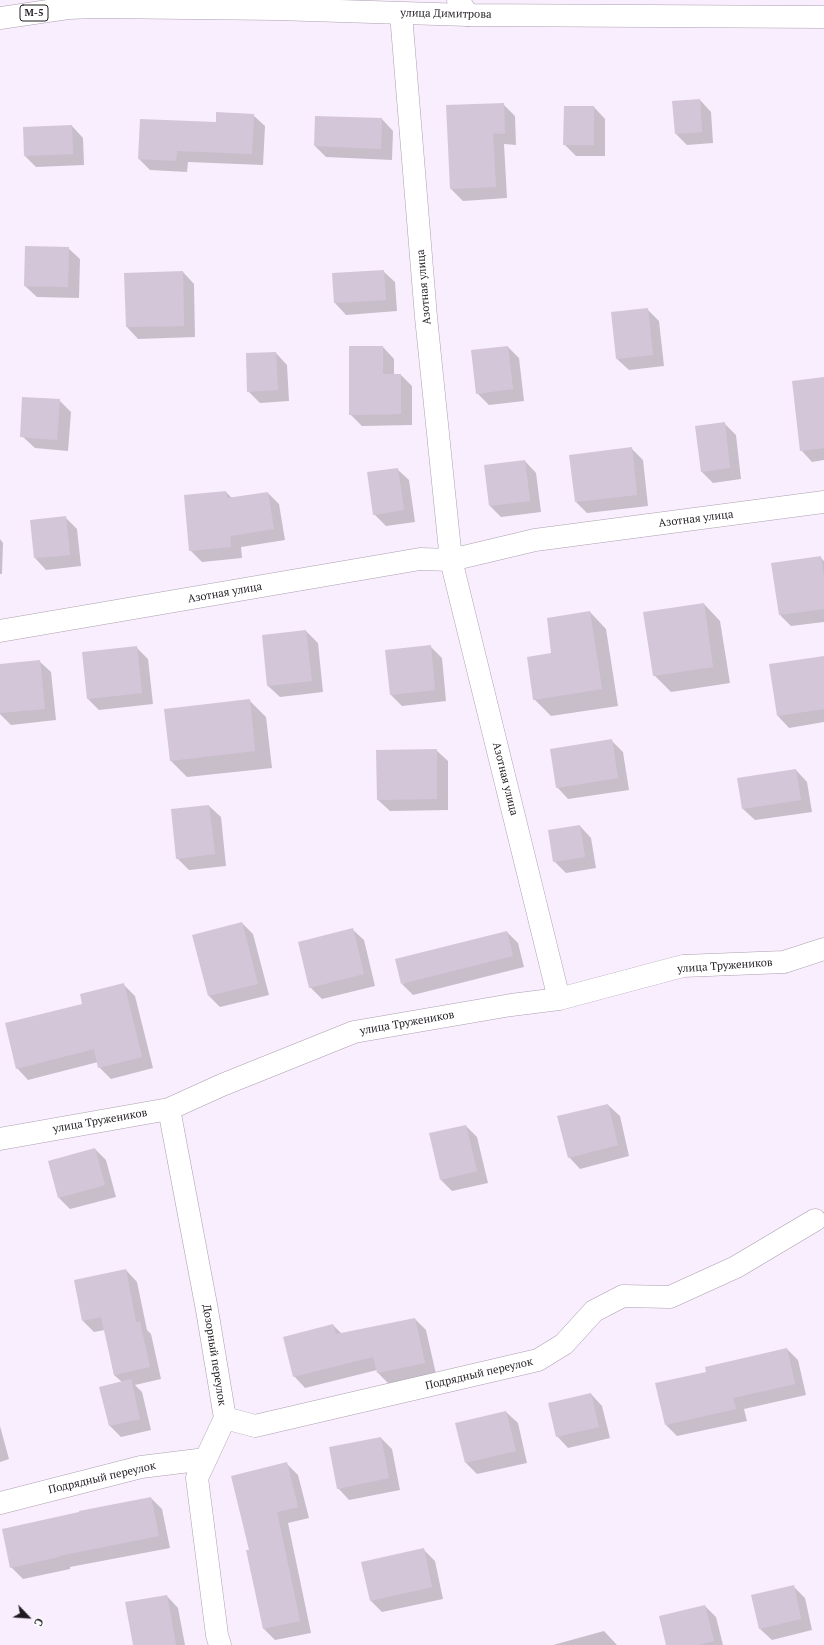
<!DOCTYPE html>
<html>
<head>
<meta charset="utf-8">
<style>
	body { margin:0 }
	#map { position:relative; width:824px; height:1645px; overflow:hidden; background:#f9eefd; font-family:"PT Serif",serif }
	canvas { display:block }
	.north { position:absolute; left:8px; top:1597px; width:40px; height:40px; -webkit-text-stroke:3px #fff; paint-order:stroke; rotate:115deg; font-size:11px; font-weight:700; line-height:16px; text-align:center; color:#201b22 }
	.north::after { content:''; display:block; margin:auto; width:14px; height:18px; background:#201b22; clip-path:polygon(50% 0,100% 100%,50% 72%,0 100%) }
</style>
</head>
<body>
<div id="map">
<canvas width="824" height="1645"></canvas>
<div class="north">С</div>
</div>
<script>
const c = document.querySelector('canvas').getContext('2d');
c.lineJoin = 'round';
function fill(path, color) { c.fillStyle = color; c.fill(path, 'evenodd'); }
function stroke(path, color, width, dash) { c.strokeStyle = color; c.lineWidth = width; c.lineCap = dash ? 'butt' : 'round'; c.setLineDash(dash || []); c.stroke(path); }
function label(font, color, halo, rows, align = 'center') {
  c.font = font + ' "PT Serif",serif'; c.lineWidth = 3; c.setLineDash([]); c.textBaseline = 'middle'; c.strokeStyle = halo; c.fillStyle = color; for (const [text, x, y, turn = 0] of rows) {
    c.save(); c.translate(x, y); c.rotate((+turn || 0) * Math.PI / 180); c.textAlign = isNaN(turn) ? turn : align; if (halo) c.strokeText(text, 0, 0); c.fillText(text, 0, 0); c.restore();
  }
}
fill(new Path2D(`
	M 700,100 L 711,112 L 713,143 L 687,145 L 676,134 Z
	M 503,104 L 515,116 L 516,145 L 504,144 L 507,198 L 463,201 L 451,189 L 447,106 Z
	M 594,107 L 605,119 L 605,156 L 576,156 L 564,144 Z
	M 253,115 L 265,126 L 263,165 L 188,162 L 187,172 L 150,170 L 139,159 L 216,123 Z
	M 382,119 L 393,131 L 392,160 L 326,157 L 315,146 Z
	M 72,126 L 83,138 L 84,165 L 36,167 L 25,156 Z
	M 68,248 L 80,259 L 79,298 L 37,297 L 25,286 Z
	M 383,271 L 395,282 L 397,311 L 346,315 L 335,303 L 333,274 Z
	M 183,272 L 194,284 L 195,337 L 138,339 L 127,327 L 125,274 Z
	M 647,309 L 659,321 L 664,366 L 629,370 L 617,359 Z
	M 383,347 L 394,359 L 394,375 L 401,375 L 412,386 L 412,425 L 362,426 L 350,414 Z
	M 508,347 L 519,358 L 524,401 L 489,405 L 477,393 Z
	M 276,353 L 287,365 L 289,401 L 260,403 L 248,391 Z
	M 824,378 L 824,460 L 812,462 L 801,450 Z
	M 59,400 L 71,412 L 68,451 L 35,448 L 23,437 Z
	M 724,423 L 736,435 L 741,479 L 713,483 L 701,471 Z
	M 631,448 L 643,460 L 648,506 L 587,513 L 576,502 Z
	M 525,461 L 536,473 L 541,512 L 501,517 L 490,506 Z
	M 397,469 L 409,480 L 415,522 L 386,526 L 374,514 Z
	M 226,492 L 232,498 L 268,493 L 279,504 L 285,540 L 241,547 L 242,558 L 202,562 L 190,550 Z
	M 65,517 L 77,529 L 81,566 L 46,570 L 35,558 L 31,521 Z
	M 0,539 L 3,543 L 2,574 L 0,574 Z
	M 820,557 L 824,561 L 824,622 L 791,626 L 780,615 Z
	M 704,604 L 720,621 L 730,683 L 671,692 L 654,675 Z
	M 590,612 L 606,629 L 618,706 L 551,716 L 534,699 Z
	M 306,631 L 318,643 L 323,692 L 280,697 L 268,686 Z
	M 430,646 L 442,658 L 446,701 L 402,706 L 391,695 Z
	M 136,647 L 148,659 L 153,704 L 99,710 L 88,699 Z
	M 824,659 L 824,722 L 789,728 L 778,716 L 770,665 Z
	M 39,661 L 51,672 L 56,720 L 11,725 L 0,714 L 0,665 Z
	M 249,700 L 266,717 L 272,768 L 187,777 L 170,760 Z
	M 612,741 L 623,752 L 629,790 L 568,799 L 557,787 Z
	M 436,750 L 448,761 L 448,810 L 390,811 L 378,800 Z
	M 796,770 L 807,782 L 812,812 L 755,820 L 743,809 L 739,779 Z
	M 209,806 L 221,817 L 226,866 L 189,870 L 177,858 L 172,810 Z
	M 580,826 L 591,838 L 596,868 L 566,873 L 554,861 Z
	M 242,923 L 253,934 L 269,995 L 220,1007 L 209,996 Z
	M 352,929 L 364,940 L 375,986 L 322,999 L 310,987 Z
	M 507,932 L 518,943 L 524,967 L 413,995 L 402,984 Z
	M 123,984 L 135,996 L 153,1068 L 111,1079 L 99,1067 L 98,1062 L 28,1080 L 17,1068 L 83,1005 Z
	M 608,1105 L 620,1116 L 629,1156 L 580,1169 L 569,1157 Z
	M 466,1126 L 477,1137 L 488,1183 L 452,1191 L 441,1180 Z
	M 95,1149 L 106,1160 L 116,1197 L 70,1209 L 59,1198 Z
	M 126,1270 L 137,1282 L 147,1330 L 151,1334 L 161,1379 L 135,1385 L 142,1392 L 151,1430 L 121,1437 L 110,1426 L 122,1382 L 114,1375 L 105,1330 L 94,1332 L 83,1321 Z
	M 415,1319 L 426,1330 L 436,1374 L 389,1384 L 378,1373 L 377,1370 L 305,1388 L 294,1376 L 333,1325 L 342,1334 Z
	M 787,1349 L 798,1360 L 806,1395 L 744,1409 L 747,1421 L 677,1436 L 666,1425 L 707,1372 Z
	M 591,1394 L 602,1406 L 610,1438 L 568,1448 L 557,1436 Z
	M 506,1412 L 518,1423 L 527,1463 L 477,1474 L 466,1463 Z
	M 0,1426 L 9,1459 L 0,1462 Z
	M 381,1438 L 392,1449 L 400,1490 L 349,1500 L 338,1488 Z
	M 286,1463 L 298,1475 L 309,1518 L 288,1523 L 311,1633 L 275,1640 L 264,1629 L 250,1550 Z
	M 151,1498 L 162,1509 L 170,1548 L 70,1567 L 70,1569 L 23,1579 L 11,1567 Z
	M 423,1549 L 435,1561 L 443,1599 L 382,1612 L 371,1601 L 362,1563 Z
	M 793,1586 L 805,1598 L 812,1630 L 772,1640 L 760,1629 Z
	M 167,1596 L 178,1608 L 185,1645 L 134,1645 Z
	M 705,1606 L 716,1617 L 723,1645 L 667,1645 Z
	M 604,1631 L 617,1645 L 553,1645 Z`), '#0003');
fill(new Path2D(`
	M 700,99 L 702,132 L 675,134 L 672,101 Z
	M 504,103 L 505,134 L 493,133 L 496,187 L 450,189 L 446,105 Z
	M 564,106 L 594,106 L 594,145 L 563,145 Z
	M 216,112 L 254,114 L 252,154 L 177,151 L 176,161 L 138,159 L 140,119 L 216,122 Z
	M 315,116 L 382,118 L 381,149 L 314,146 Z
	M 72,125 L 73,154 L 24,156 L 23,127 Z
	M 25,246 L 69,247 L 68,287 L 24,286 Z
	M 384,270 L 386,300 L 334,303 L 332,273 Z
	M 183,271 L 184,326 L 126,327 L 124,273 Z
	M 648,308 L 653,355 L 616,359 L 611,312 Z
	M 349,346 L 383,346 L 383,374 L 401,374 L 401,414 L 349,415 Z
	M 508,346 L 513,389 L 476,394 L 471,350 Z
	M 276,352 L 278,390 L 247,392 L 246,353 Z
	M 824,377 L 824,448 L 800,451 L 792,381 Z
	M 22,397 L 60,399 L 57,440 L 20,437 Z
	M 725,422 L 730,468 L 701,472 L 695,426 Z
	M 632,447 L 637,495 L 575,502 L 569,455 Z
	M 525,460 L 530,501 L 489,506 L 484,465 Z
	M 398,468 L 404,510 L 373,515 L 367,472 Z
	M 226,491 L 227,498 L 268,492 L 274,529 L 230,536 L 231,547 L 189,551 L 184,495 Z
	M 66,516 L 70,555 L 34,558 L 30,520 Z
	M 821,556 L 824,578 L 824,609 L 779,615 L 771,563 Z
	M 704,603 L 713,667 L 653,676 L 643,612 Z
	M 590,611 L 602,689 L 533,700 L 527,657 L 551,653 L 547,618 Z
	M 306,630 L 312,681 L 267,686 L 262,635 Z
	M 431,645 L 435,690 L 390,695 L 385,650 Z
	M 137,646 L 142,693 L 87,699 L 82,652 Z
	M 824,656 L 824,709 L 777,716 L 769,664 Z
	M 40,660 L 45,709 L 0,713 L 0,664 Z
	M 250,699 L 255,751 L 170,761 L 164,709 Z
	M 612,739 L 618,778 L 556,788 L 550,749 Z
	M 437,749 L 437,799 L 377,800 L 376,750 Z
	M 796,769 L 801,800 L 742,809 L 737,778 Z
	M 209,805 L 215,854 L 176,859 L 171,809 Z
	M 580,825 L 585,857 L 553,862 L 548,830 Z
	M 242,922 L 258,984 L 208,996 L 192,935 Z
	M 353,928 L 364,974 L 309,988 L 298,942 Z
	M 507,931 L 513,956 L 401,984 L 395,959 Z
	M 124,983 L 142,1057 L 98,1068 L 94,1049 L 16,1069 L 5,1023 L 82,1004 L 80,994 Z
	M 608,1104 L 618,1145 L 568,1158 L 557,1116 Z
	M 466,1125 L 477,1171 L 440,1180 L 429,1133 Z
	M 95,1148 L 105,1185 L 58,1198 L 48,1161 Z
	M 126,1269 L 136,1322 L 140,1322 L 150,1367 L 114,1375 L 101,1317 L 82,1321 L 74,1280 Z
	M 415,1318 L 425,1363 L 377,1373 L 373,1357 L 293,1377 L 283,1337 L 333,1324 L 336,1334 Z
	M 787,1348 L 795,1384 L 733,1398 L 736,1409 L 665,1425 L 655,1383 L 706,1372 L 705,1367 Z
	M 131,1379 L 140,1419 L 109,1426 L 99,1387 Z
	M 591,1393 L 599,1427 L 556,1437 L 548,1403 Z
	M 506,1411 L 516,1451 L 465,1463 L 455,1423 Z
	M 381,1437 L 389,1478 L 337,1489 L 329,1447 Z
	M 287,1462 L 298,1507 L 277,1512 L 300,1621 L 263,1629 L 246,1550 L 249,1550 L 231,1476 Z
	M 151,1497 L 159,1536 L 59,1556 L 59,1557 L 10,1568 L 2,1529 L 79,1512 L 79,1511 Z
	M 424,1548 L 432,1587 L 370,1601 L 361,1562 Z
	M 794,1585 L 801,1619 L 759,1629 L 751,1595 Z
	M 167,1595 L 176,1645 L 133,1645 L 125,1602 Z
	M 705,1605 L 714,1641 L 698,1645 L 666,1645 L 659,1616 Z`), '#d3c6d9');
const minor = new Path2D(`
	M 458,0 L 468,15
	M 401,14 L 426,317 L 451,560 L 559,999
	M 0,631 L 420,559 L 451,560 L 535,540 L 824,502
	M 169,1109 L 207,1310 L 225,1418 L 197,1478 L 217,1635 L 220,1645
	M 0,1139 L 169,1109 L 222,1085 L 354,1032 L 511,1005 L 559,999 L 683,966 L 784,962 L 824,949
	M 225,1418 L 255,1426 L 538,1360 L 564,1344 L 594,1311 L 623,1296 L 670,1297 L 736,1267 L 815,1220
	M 0,1503 L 141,1467 L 206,1459`);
const major = new Path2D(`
	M 0,18 L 68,8 L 98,7 L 276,9 L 468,15 L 824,17`);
stroke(minor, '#ac9fb0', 23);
stroke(major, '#ac9fb0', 23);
stroke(minor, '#fff', 22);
stroke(major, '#fff', 22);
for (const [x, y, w] of [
	[34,13,28]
]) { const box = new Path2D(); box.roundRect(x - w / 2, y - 8, w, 16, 3); c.fillStyle = '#fff'; c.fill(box); stroke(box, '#201b22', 1); }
label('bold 10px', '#201b22', null, [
	["М-5",34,13]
]);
label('11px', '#201b22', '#fff', [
	["улица Димитрова",446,14,1],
	["Азотная улица",424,287,-95],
	["Азотная улица",696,519,-7],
	["Азотная улица",225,593,-10],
	["Азотная улица",505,779,76],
	["улица Тружеников",725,966,-4],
	["улица Тружеников",407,1023,-10],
	["улица Тружеников",100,1121,-10],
	["Дозорный переулок",214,1355,81],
	["Подрядный переулок",479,1374,-13],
	["Подрядный переулок",102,1478,-13]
]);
</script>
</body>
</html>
